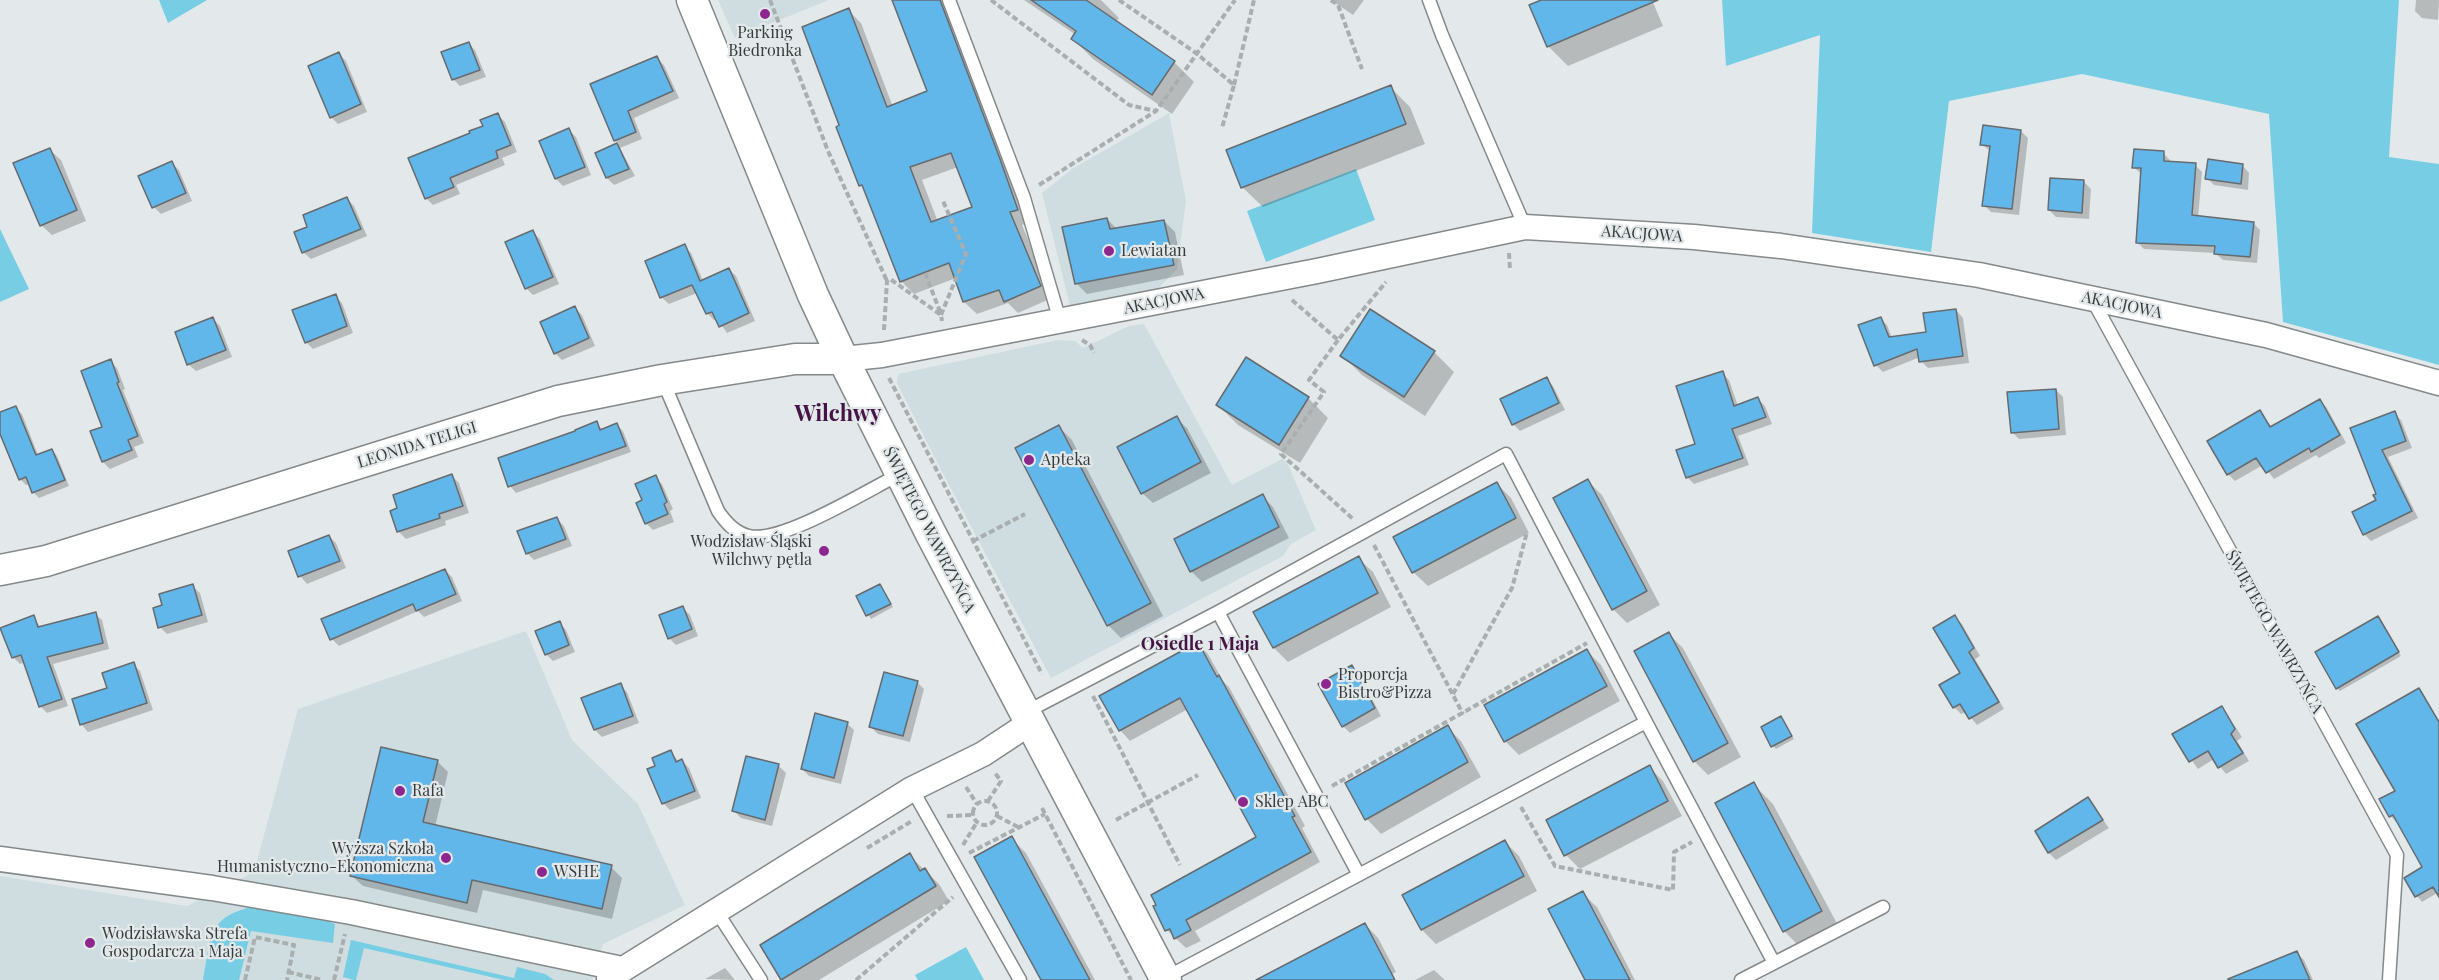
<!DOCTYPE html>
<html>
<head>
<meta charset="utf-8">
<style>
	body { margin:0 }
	canvas { display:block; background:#e3e9ea }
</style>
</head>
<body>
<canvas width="2439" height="980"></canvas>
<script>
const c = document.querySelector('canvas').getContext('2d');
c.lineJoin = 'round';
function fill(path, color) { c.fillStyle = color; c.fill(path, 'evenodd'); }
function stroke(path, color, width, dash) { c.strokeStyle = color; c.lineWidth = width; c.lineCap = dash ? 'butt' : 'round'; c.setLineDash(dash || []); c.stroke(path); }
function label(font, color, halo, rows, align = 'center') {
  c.font = font + ' "Playfair Display",serif'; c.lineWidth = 4.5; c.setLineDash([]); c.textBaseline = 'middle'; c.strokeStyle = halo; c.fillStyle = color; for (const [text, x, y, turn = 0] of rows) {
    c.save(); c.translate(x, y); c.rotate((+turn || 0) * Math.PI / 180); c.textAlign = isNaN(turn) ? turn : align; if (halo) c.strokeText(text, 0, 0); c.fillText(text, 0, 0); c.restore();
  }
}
fill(new Path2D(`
	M 718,0 L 829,0 L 735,38 Z
	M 1169,113 L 1186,201 L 1177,269 L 1158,289 L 1070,306 L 1042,193 L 1072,169 Z
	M 1144,324 L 1232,485 L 1282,459 L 1287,462 L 1316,530 L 1291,544 L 1283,556 L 1051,678 L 939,466 L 897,383 L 898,374 L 1058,340 L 1075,341 L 1083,348 L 1129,326 Z
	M 526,631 L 572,740 L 638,804 L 685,905 L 603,944 L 592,980 L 0,980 L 0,876 L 187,906 L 254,872 L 298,709 Z`), '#cfdde1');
fill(new Path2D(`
	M 159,0 L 207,0 L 168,23 Z
	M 1722,0 L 2399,0 L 2389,157 L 2439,164 L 2439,365 L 2283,322 L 2269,114 L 2082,74 L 1949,101 L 1931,252 L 1812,233 L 1820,35 L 1726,66 Z
	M 1356,169 L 1375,220 L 1266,262 L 1247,211 Z
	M 0,229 L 29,289 L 0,302 Z
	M 265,904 L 321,918 L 335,924 L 333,943 L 251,931 L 239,980 L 203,980 C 213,929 208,915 265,904 Z
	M 351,940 L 514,978 L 517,967 L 545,974 L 554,980 L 504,980 L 364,948 L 356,980 L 354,980 L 343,977 Z
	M 966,947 L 984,980 L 918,980 L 915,975 Z`), '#77cee4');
fill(new Path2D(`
	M 894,0 L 946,0 L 1030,222 L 1022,225 L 1052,298 L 1018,313 L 1008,303 L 977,314 L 964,302 L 956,278 L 914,294 L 901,281 L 867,192 L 860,185 L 841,126 L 848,10 L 861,23 L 893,107 L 929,92 ZM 958,167 L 974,208 L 938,222 L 922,180 Z
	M 1024,0 L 1101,0 L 1119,18 L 1116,22 L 1174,62 L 1194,82 L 1172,114 L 1093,59 L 1073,39 L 1076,35 Z
	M 1331,0 L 1364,0 L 1353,15 Z
	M 1545,0 L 1652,0 L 1663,26 L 1568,66 L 1548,46 Z
	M 2416,0 L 2439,0 L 2438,20 L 2422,18 L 2415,11 Z
	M 468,43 L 475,50 L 486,77 L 460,86 L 453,79 Z
	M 339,54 L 346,61 L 367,112 L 338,124 L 331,117 Z
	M 657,58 L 664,65 L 679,98 L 634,118 L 642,139 L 620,148 L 635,176 L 614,185 L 607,178 L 597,154 L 619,144 L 615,140 L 592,85 Z
	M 1390,87 L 1410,107 L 1425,144 L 1263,207 L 1242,187 Z
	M 498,115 L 505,122 L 517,152 L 502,158 L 505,165 L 456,185 L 460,194 L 433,205 L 426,198 L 485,127 Z
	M 569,130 L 576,137 L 591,175 L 563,186 L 556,179 L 541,142 Z
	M 2021,131 L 2028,138 L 2019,215 L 1991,212 L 1984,205 L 1990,151 L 1982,144 Z
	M 50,150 L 61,160 L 86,221 L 52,235 L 41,225 Z
	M 2163,153 L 2170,160 L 2170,163 L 2195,165 L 2202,172 L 2198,218 L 2253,223 L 2260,230 L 2257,263 L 2223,260 L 2215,253 L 2144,249 L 2137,242 L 2141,174 L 2134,167 Z
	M 172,163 L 179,170 L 192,201 L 161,214 L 154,207 Z
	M 2242,165 L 2249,173 L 2248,190 L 2214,185 L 2207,178 Z
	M 2084,182 L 2091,189 L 2089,219 L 2056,217 L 2049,210 Z
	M 347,199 L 354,206 L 367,236 L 311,259 L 303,252 Z
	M 1107,219 L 1117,229 L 1164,221 L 1175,232 L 1184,275 L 1087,294 L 1076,283 Z
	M 533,232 L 540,239 L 559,284 L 533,295 L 526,288 Z
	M 684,246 L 691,253 L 703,281 L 729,269 L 736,276 L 755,321 L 727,333 L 717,319 L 714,320 L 707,313 L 697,293 L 669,304 L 661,297 L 647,262 Z
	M 335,296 L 342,303 L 353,333 L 313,349 L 306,342 Z
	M 575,308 L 582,315 L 595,346 L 562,360 L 555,353 Z
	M 1956,310 L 1963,318 L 1969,363 L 1928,368 L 1921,361 L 1920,357 L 1883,372 L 1876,365 L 1880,318 L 1887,325 L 1892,338 L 1928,334 Z
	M 213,319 L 220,326 L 232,357 L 196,371 L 188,364 Z
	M 1434,352 L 1454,372 L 1425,416 L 1362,375 L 1342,355 Z
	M 110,361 L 117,368 L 125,389 L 123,390 L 144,443 L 134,447 L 138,457 L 110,469 L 103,462 L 91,432 L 104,427 Z
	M 1722,373 L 1729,380 L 1738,406 L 1758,399 L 1765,406 L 1772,424 L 1738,436 L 1749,465 L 1694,484 L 1687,477 Z
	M 1546,379 L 1553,386 L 1565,410 L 1520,431 L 1513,424 Z
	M 2056,390 L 2063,397 L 2066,435 L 2019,439 L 2012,432 Z
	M 1308,398 L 1328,418 L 1300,463 L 1238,425 L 1218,405 Z
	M 2320,400 L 2327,408 L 2346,443 L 2319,458 L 2316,455 L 2274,479 L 2263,465 L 2235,481 L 2228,474 L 2260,412 L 2272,427 Z
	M 16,408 L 22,414 L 38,455 L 52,450 L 57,456 L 69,486 L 39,498 L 33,492 L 30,484 L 26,485 L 20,479 L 0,431 L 0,414 Z
	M 2394,413 L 2401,420 L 2412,448 L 2388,457 L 2418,518 L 2371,541 L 2364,534 L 2378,501 L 2378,494 L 2352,429 Z
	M 1176,418 L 1187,428 L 1211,473 L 1153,503 L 1142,493 Z
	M 596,423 L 603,430 L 617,425 L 623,431 L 631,452 L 516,493 L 510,486 L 577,432 Z
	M 1059,427 L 1072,440 L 1163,616 L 1121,638 L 1108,625 Z
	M 452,476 L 459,483 L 469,513 L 445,521 L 446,525 L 406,539 L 399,532 L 392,512 Z
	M 655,477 L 662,484 L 673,509 L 670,511 L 674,522 L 653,530 L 646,523 L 644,501 Z
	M 1588,481 L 1602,495 L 1660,605 L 1627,623 L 1613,609 Z
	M 1497,484 L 1511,498 L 1529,533 L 1428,586 L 1413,572 Z
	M 1262,496 L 1273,507 L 1289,538 L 1202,582 L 1191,571 Z
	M 557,519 L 564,526 L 572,546 L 534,560 L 527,553 Z
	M 329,536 L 336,543 L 346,568 L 307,584 L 300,576 L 290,552 Z
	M 1358,558 L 1373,572 L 1391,607 L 1288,662 L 1274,648 Z
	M 445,570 L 452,577 L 462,601 L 424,617 L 418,611 L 339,646 L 332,639 Z
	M 192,586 L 200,593 L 208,622 L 167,634 L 160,627 Z
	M 880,586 L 893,607 L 871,619 L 858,597 Z
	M 683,608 L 690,615 L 698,636 L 676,645 L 669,638 Z
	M 95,614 L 102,620 L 109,649 L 53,664 L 68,706 L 47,713 L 40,706 L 25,662 L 20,664 L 13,657 L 33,617 L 41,628 Z
	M 1955,617 L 1962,624 L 1980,656 L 1975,659 L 2004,709 L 1977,725 L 1966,712 L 1961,714 L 1954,707 L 1962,674 Z
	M 2380,621 L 2401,656 L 2340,691 L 2337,688 Z
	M 559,622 L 566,630 L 575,652 L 553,661 L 546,654 Z
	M 1669,634 L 1683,648 L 1741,757 L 1708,775 L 1694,761 Z
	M 1198,644 L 1208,654 L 1223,681 L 1229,687 L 1305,826 L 1302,828 L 1320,862 L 1195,931 L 1201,941 L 1186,948 L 1167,930 L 1258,837 L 1188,709 L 1130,741 L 1120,730 Z
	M 1587,651 L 1601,665 L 1620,701 L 1519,755 L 1505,741 Z
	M 133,664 L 140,671 L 153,710 L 88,732 L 81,724 Z
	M 1352,667 L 1359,674 L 1381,716 L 1350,733 L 1343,726 Z
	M 917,682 L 924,689 L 910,742 L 878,734 L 871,727 Z
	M 620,685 L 627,692 L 639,723 L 602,737 L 595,730 Z
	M 2418,689 L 2439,721 L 2439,892 L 2422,902 L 2417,896 L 2424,868 L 2398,821 L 2396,822 L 2391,816 Z
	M 2221,708 L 2228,715 L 2242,737 L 2237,741 L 2249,761 L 2226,774 L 2214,759 L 2198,769 L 2174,735 Z
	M 1781,718 L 1794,739 L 1776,749 L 1773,746 Z
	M 847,723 L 854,730 L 841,784 L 809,776 L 802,769 Z
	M 1447,727 L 1461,741 L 1481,777 L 1381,834 L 1367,819 L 1347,784 Z
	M 671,752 L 679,762 L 682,761 L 689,768 L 701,798 L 670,810 L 663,803 L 657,767 Z
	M 437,761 L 448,772 L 435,827 L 611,867 L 622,878 L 612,919 L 483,890 L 477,913 L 363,886 L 352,876 Z
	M 779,766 L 786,773 L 772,826 L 741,818 L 734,811 Z
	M 1649,767 L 1663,781 L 1682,816 L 1580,869 L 1566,855 Z
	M 1753,784 L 1773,804 L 1841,931 L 1804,951 L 1784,931 Z
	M 2088,799 L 2109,828 L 2056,860 L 2049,853 L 2037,832 Z
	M 1011,838 L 1026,853 L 1095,980 L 1043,980 Z
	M 1505,842 L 1519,856 L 1537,891 L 1436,944 L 1422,930 L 1404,895 Z
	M 909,855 L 939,884 L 949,901 L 819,980 L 783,980 L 762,945 Z
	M 1582,893 L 1597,907 L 1635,980 L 1587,980 Z
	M 1365,924 L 1378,938 L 1396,972 L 1380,980 L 1259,980 Z
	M 2297,953 L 2304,960 L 2313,980 L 2258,980 Z
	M 725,968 L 735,980 L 705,979 Z
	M 1434,970 L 1445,980 L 1415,980 Z`), '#0003');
const building = new Path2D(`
	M 892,0 L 940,0 L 1000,159 L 1018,210 L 1010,212 L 1041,286 L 1004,302 L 999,290 L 963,302 L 949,263 L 900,282 L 862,185 L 859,186 L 836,127 L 839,125 L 802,27 L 849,8 L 887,107 L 927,91 ZM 951,153 L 972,207 L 931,222 L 910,167 Z
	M 1031,0 L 1086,0 L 1175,61 L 1152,95 L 1071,39 L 1076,31 Z
	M 1541,0 L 1658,0 L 1547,47 L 1529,5 Z
	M 469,42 L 480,70 L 452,80 L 441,52 Z
	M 339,52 L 361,104 L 330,118 L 308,66 Z
	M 657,56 L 673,91 L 628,111 L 636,132 L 614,141 L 590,84 Z
	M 1391,85 L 1406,124 L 1241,188 L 1226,150 Z
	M 498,113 L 511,145 L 496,151 L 498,158 L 450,178 L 454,187 L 425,199 L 408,158 L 470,133 L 469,131 L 483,126 L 480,120 Z
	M 1983,125 L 2021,130 L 2012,209 L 1982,206 L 1990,146 L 1980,145 Z
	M 569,128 L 585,167 L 555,179 L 539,141 Z
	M 617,143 L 629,169 L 606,178 L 595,153 Z
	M 50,148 L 77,210 L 40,226 L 13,163 Z
	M 2134,149 L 2164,151 L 2164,161 L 2196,163 L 2192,215 L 2254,222 L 2250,257 L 2214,254 L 2215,246 L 2136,243 L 2141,168 L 2132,168 Z
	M 2208,159 L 2243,164 L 2241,184 L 2205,179 Z
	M 172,161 L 186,193 L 152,208 L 138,176 Z
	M 2050,178 L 2084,180 L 2082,213 L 2048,210 Z
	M 347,197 L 361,229 L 302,253 L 294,232 L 307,227 L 303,215 Z
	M 1107,218 L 1110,229 L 1164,220 L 1174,265 L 1075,284 L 1062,227 Z
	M 533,230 L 553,277 L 525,289 L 505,242 Z
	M 685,244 L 700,281 L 729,268 L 749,313 L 719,327 L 712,312 L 706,314 L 692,285 L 660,298 L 645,261 Z
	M 336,294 L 347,326 L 305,343 L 292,310 Z
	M 575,306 L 589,338 L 554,354 L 540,322 Z
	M 1370,309 L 1435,351 L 1404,397 L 1340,356 Z
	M 1956,309 L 1963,356 L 1919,362 L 1917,349 L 1874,366 L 1858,325 L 1881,317 L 1889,337 L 1926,332 L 1923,313 Z
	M 213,317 L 226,350 L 187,365 L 175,332 Z
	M 1246,357 L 1309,397 L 1279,445 L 1216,405 Z
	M 111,359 L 119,382 L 117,383 L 138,436 L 128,440 L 132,450 L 102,462 L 90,431 L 102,427 L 81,371 Z
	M 1723,371 L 1734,406 L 1758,397 L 1766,417 L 1732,429 L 1743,458 L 1686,478 L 1676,450 L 1695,444 L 1676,386 Z
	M 1547,377 L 1559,403 L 1512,425 L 1500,399 Z
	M 2056,389 L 2059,429 L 2011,433 L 2007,392 Z
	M 2320,399 L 2340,435 L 2311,452 L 2309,448 L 2266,473 L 2256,458 L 2227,475 L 2207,441 L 2260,410 L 2270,427 Z
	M 16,406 L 36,455 L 52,449 L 65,480 L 32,493 L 26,477 L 19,480 L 0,434 L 0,412 Z
	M 2395,411 L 2406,441 L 2382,450 L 2412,511 L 2363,535 L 2352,512 L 2376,500 L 2373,495 L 2376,494 L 2350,428 Z
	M 1177,416 L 1201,462 L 1141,494 L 1117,447 Z
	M 597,421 L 600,430 L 617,423 L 626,446 L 508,487 L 498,458 L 575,431 L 575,430 Z
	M 1059,425 L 1151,603 L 1107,626 L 1015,448 Z
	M 452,474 L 463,506 L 439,514 L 440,518 L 397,532 L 390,511 L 397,508 L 393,495 Z
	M 656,475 L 667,502 L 664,504 L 668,514 L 645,524 L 636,503 L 642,500 L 635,484 Z
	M 1588,479 L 1647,591 L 1612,610 L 1553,498 Z
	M 1497,482 L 1516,518 L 1412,573 L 1393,537 Z
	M 1263,494 L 1279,527 L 1190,572 L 1174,539 Z
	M 557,517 L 566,539 L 526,554 L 517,531 Z
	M 329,535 L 340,561 L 298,577 L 288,551 Z
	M 1359,556 L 1378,593 L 1273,648 L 1253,612 Z
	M 445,569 L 456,594 L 416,611 L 413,604 L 330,640 L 321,619 Z
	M 193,584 L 202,615 L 158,628 L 153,608 L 162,605 L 159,594 Z
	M 880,584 L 891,604 L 866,616 L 856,596 Z
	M 683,606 L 692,629 L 668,639 L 659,615 Z
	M 96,612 L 103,643 L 47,657 L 62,699 L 39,707 L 21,655 L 12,658 L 0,628 L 34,615 L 38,627 Z
	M 1955,615 L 1974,648 L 1969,652 L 1999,702 L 1969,719 L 1960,704 L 1953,708 L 1939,685 L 1960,673 L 1933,628 Z
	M 2378,616 L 2399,652 L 2336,689 L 2315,652 Z
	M 560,621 L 569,645 L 545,655 L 535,631 Z
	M 1669,632 L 1728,743 L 1693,762 L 1634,651 Z
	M 1198,642 L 1217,677 L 1219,675 L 1295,816 L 1292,817 L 1311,852 L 1186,920 L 1191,930 L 1174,939 L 1170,929 L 1165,931 L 1153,906 L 1156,905 L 1151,895 L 1256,837 L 1180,698 L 1119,731 L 1099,696 Z
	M 1587,649 L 1607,686 L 1504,742 L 1484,705 Z
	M 134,662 L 147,703 L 80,725 L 72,699 L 107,688 L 102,673 Z
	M 1352,665 L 1375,708 L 1342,727 L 1318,684 Z
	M 884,672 L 918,681 L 903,736 L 869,727 Z
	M 621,683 L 633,716 L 594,730 L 581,698 Z
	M 2419,688 L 2439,722 L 2439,897 L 2433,887 L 2415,897 L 2404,878 L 2422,867 L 2393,815 L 2389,817 L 2379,799 L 2395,791 L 2356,724 Z
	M 2222,706 L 2235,729 L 2231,734 L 2243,753 L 2218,768 L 2208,751 L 2189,762 L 2172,734 Z
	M 815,713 L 848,722 L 834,778 L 801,769 Z
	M 1781,716 L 1792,736 L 1771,747 L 1761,727 Z
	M 1448,725 L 1468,762 L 1365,820 L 1345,783 Z
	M 381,747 L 438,760 L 423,822 L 612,865 L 602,909 L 472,880 L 467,903 L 350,876 Z
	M 671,750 L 676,762 L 682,759 L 695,791 L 662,804 L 647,769 L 655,766 L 652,758 Z
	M 746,756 L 779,764 L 765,820 L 732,811 Z
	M 1650,765 L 1668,801 L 1564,856 L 1546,820 Z
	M 1754,782 L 1822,911 L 1783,932 L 1715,803 Z
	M 2088,797 L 2103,820 L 2048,853 L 2035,831 Z
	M 1012,836 L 1090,980 L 1041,980 L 974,857 Z
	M 1505,840 L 1524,876 L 1421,930 L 1402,895 Z
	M 910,853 L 920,871 L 925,868 L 936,886 L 781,980 L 760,945 Z
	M 1583,891 L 1630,980 L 1585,980 L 1548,909 Z
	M 1365,923 L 1395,980 L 1256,980 Z
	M 2297,951 L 2310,980 L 2228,980 L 2228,979 Z`);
fill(building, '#61b6ea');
stroke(building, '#676b6e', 1.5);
const service = new Path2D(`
	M 949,0 L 1024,198 L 1060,321
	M 1429,0 L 1442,35 L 1525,227
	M 2092,299 L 2397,855 L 2389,980
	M 663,381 L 718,511 C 726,523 735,533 749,536 C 781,544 868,490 900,474
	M 1218,612 L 1359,875
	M 1026,712 L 1218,612 L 1506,454 L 1646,722 L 1165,978
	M 1646,722 L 1774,963
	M 912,789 L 1020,980
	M 717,912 L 761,980
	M 1741,980 L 1883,907`);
const minor = new Path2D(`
	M 843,359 L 882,355 L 1317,271 L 1525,227 L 1694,237 L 1781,246 L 1979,275 L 2266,335 L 2439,383
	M 0,859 L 212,888 L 351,912 L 622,969
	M 609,978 L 912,789 L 983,754 L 1030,723`);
const tertiary = new Path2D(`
	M 692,0 L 813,295 L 843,359 L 931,534 L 1166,980
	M 0,570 L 46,561 L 558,401 L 662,380 L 795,359 L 843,359`);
stroke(service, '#84898a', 15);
stroke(minor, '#84898a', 27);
stroke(tertiary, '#84898a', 33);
stroke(new Path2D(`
	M 770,0 L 828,151 L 887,281
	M 991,0 L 1129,105 L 1156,111
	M 1119,0 L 1196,53 L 1234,85 L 1222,128
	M 1331,0 L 1338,5 L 1362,69
	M 1234,85 L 1254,0
	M 1039,185 L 1156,111 L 1235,0
	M 1509,253 L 1510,270
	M 925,273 L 941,314
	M 1292,300 L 1338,340 L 1386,282
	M 941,315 L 966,254 L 943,201
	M 884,330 L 887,281 L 890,279 L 941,315 L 942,321
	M 1082,340 L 1090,345 L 1094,353
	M 1338,340 L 1309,380 L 1324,392 L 1281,454 L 1353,519
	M 889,378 L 1042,674
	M 973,541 L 1025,514
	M 1374,545 L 1463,714
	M 1453,694 L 1512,588 L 1527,532
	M 1093,696 L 1180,865
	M 1332,786 L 1587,643
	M 966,787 L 977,804
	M973 813a12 12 0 1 1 24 0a12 12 0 1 1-24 0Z
	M 988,801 L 1001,781 L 995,773
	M 1521,807 L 1555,866 L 1673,890 L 1674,852 L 1692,842
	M 1042,808 L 1131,980
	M 947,816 L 973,815
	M 997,816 L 1018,827
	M 1116,820 L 1198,775
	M 963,845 L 977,822
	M 867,848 L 912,821
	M 969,853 L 1045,814
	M 288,972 L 322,980
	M 245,980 L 255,937 L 294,945 L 287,980
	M 334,980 L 345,934
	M 856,980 L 953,897`), '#a9aeaf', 4, [6, 3]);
stroke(service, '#fff', 12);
stroke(minor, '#fff', 24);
stroke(tertiary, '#fff', 30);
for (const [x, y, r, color] of [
	[765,14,6,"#8d268d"],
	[1109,251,6,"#8d268d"],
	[1029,460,6,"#8d268d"],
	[824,551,6,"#8d268d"],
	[1326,684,6,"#8d268d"],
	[400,791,6,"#8d268d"],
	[1243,802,6,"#8d268d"],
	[446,858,6,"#8d268d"],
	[542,872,6,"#8d268d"],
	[90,943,6,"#8d268d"]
]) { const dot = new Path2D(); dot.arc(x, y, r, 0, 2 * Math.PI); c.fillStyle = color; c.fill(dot); stroke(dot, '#e3e9ea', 2); }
label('16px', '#383b3b', '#e3e9ea', [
	["Parking",765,33,"center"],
	["Biedronka",765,51,"center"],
	["Lewiatan",1121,251],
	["Apteka",1041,460],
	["Wodzisław Śląski",812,542,"right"],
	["Wilchwy pętla",812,560,"right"],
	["Proporcja",1338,675],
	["Bistro&Pizza",1338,693],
	["Rafa",412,791],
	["Sklep ABC",1255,802],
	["Wyższa Szkoła",434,849,"right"],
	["Humanistyczno-Ekonomiczna",434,867,"right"],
	["WSHE",554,872],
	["Wodzisławska Strefa",102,934],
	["Gospodarcza 1 Maja",102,952]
], 'left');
label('16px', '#383b3b', '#e3e9ea', [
	["AKACJOWA",1642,234,4],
	["AKACJOWA",1164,301,-11],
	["AKACJOWA",2122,305,12],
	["LEONIDA TELIGI",417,445,-17],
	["ŚWIĘTEGO WAWRZYŃCA",929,530,63],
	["ŚWIĘTEGO WAWRZYŃCA",2274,632,61]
]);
label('bold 18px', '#441444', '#e3e9ea', [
	["Osiedle 1 Maja",1200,644]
]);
label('bold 22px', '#441444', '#e3e9ea', [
	["Wilchwy",838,414]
]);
</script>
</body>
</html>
